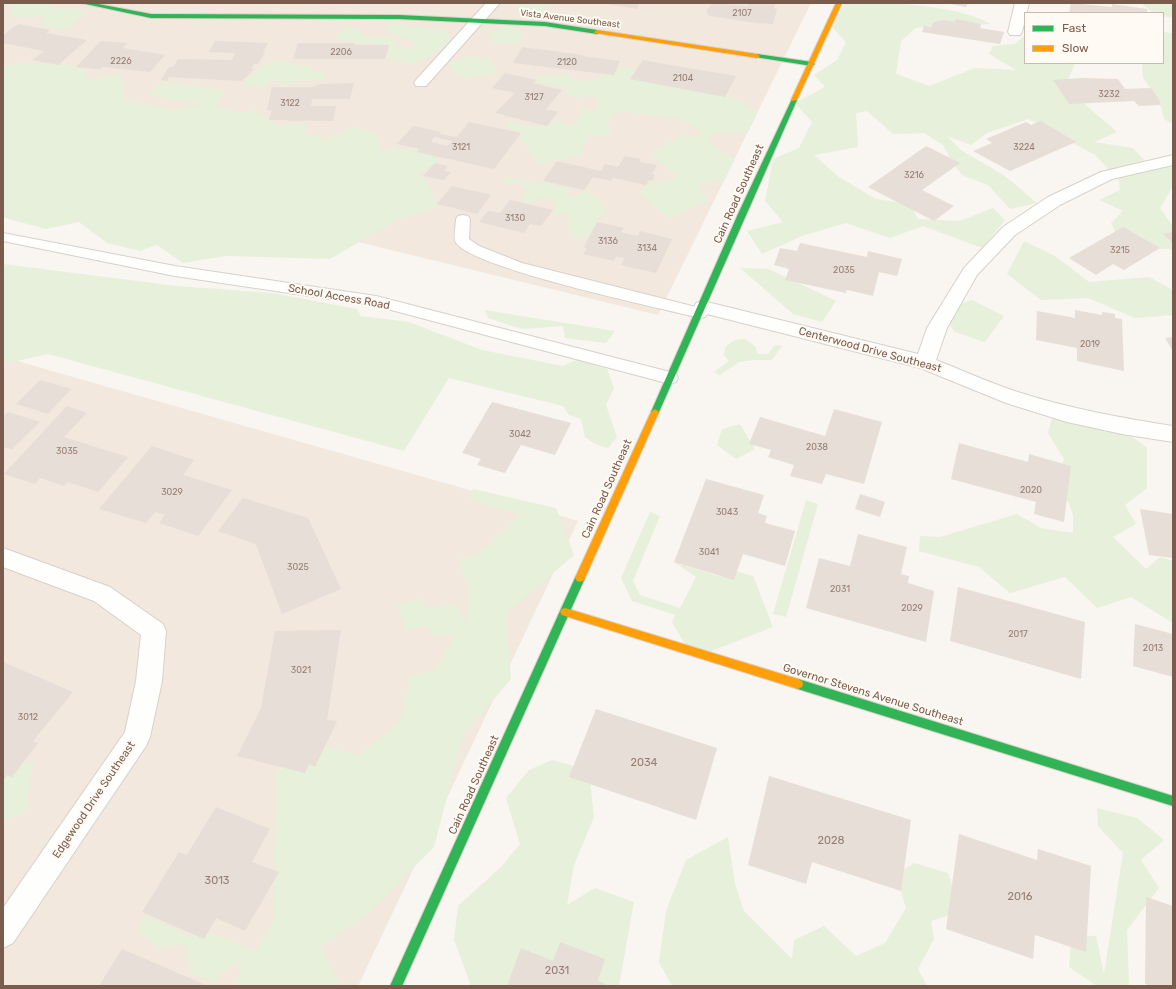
<!DOCTYPE html>
<html>
<head>
<meta charset="utf-8">
<style>
	body { margin:0 }
	#map { position:relative; width:1176px; height:989px; overflow:hidden; background:#f9f5f0; font-family:Rubik,sans-serif }
	canvas { display:block }
	.frame { position:absolute; inset:0; border:4px solid #7a5c4d; pointer-events:none }
	.legend { position:absolute; left:1024px; top:12px; width:140px; height:52px; box-sizing:border-box; background:#fffaf3; border:1px solid #cabbb1; margin:0; padding:5px 7px; list-style:none; font-size:12px; color:#7a5c4d }
	.legend li { display:flex; align-items:center; gap:8px; height:20px }
	.legend b { width:20px; border:1px solid #cabbb1 }
</style>
</head>
<body>
<div id="map">
<canvas width="1176" height="989"></canvas>
<div class="frame"></div>
<ul class="legend">
<li><b style="height:5px;background:#30b455"></b>Fast</li>
<li><b style="height:5px;background:#ff9f0a"></b>Slow</li>
</ul>
</div>
<script>
const c = document.querySelector('canvas').getContext('2d');
c.lineJoin = 'round';
function fill(path, color) { c.fillStyle = color; c.fill(path, 'evenodd'); }
function stroke(path, color, width, dash) { c.strokeStyle = color; c.lineWidth = width; c.lineCap = dash ? 'butt' : 'round'; c.setLineDash(dash || []); c.stroke(path); }
function label(font, color, halo, rows, align = 'center') {
  c.font = font + ' Rubik,sans-serif'; c.lineWidth = 4; c.setLineDash([]); c.textBaseline = 'middle'; c.strokeStyle = halo; c.fillStyle = color; for (const [text, x, y, turn = 0] of rows) {
    c.save(); c.translate(x, y); c.rotate((+turn || 0) * Math.PI / 180); c.textAlign = isNaN(turn) ? turn : align; if (halo) c.strokeText(text, 0, 0); c.fillText(text, 0, 0); c.restore();
  }
}
fill(new Path2D(`
	M 3,3 L 811,3 L 658,315 L 358,242 L 381,214 L 3,125 Z
	M 3,357 L 578,521 L 358,986 L 3,986 Z`), '#f2e8de');
fill(new Path2D(`
	M 3,3 L 51,3 L 55,9 L 76,8 L 85,14 L 67,30 L 42,26 L 43,17 L 12,17 L 12,5 L 3,5 Z
	M 518,3 L 547,3 L 552,5 L 539,15 L 518,11 Z
	M 845,3 C 891,3 950,3 991,24 L 948,25 L 916,28 L 901,41 L 896,74 L 929,86 L 975,68 L 1016,70 L 989,54 L 993,46 L 1015,44 L 1025,35 L 1025,63 L 1075,63 L 1065,87 L 1117,132 L 1094,142 L 1133,148 L 1146,162 L 1131,170 L 1173,166 L 1173,186 L 1160,208 L 1173,226 L 1173,253 L 1170,249 L 1124,248 L 1111,223 L 1123,211 L 1099,200 L 1120,190 L 1119,180 L 1095,155 L 1029,119 L 987,133 L 971,145 L 947,136 L 961,150 L 1005,176 L 1037,203 L 1010,209 L 988,185 L 962,175 L 952,162 L 943,145 L 924,133 L 893,134 L 867,111 L 856,113 L 858,147 L 814,155 L 839,177 L 876,199 L 910,204 L 918,219 L 960,221 L 993,208 L 1005,220 L 982,248 L 923,226 L 890,238 L 846,223 L 802,236 L 762,254 L 747,231 L 783,222 L 765,201 L 773,159 L 799,148 L 812,122 L 795,103 L 825,87 L 814,75 L 837,60 L 846,42 L 832,27 Z
	M 1145,3 L 1173,3 L 1173,18 L 1163,16 L 1163,13 L 1154,13 L 1143,5 Z
	M 389,24 L 446,29 L 451,38 L 446,48 C 431,52 433,54 421,61 C 412,66 397,61 388,58 L 390,47 L 378,44 L 343,42 L 344,39 L 333,39 L 346,28 L 356,28 L 365,36 L 395,38 L 397,47 L 415,48 L 414,42 L 385,30 Z
	M 508,25 L 523,30 L 520,44 L 495,44 L 488,34 Z
	M 1163,32 L 1173,33 L 1173,124 L 1164,119 L 1159,99 L 1143,78 L 1142,63 L 1163,63 Z
	M 471,56 L 492,59 L 496,72 L 466,79 L 453,72 L 447,62 Z
	M 282,60 L 295,65 L 309,65 L 312,71 L 325,73 L 326,80 L 301,80 L 282,86 L 274,78 L 265,87 L 243,84 C 255,69 262,62 282,60 Z
	M 22,62 L 71,65 L 85,70 L 87,80 L 120,74 L 126,100 L 173,109 L 205,105 L 148,95 L 163,81 L 226,91 L 215,105 L 238,113 L 253,110 L 277,125 L 306,124 L 304,133 L 327,139 L 355,126 L 376,134 L 380,151 L 392,148 L 428,151 L 438,162 L 420,173 L 427,181 L 439,207 L 397,220 L 330,259 L 227,256 L 183,263 L 157,245 L 140,251 L 107,243 L 79,222 L 46,229 L 9,219 L 3,217 L 3,67 Z
	M 626,66 L 648,77 L 730,96 L 758,112 L 748,132 L 714,133 L 708,143 L 735,159 L 724,181 L 697,184 L 708,200 L 669,219 L 638,192 L 650,182 L 677,178 L 651,154 L 683,134 L 696,138 L 701,131 L 678,118 L 617,111 L 608,120 L 611,135 L 586,137 L 581,155 L 536,164 L 526,145 L 519,141 L 520,132 L 505,127 L 507,121 L 535,127 L 557,121 L 573,127 L 583,107 L 596,112 L 598,98 L 591,96 L 579,98 L 565,93 L 567,86 C 556,86 547,83 536,83 L 535,76 L 567,74 L 575,80 L 595,81 L 608,69 Z
	M 504,178 L 540,183 L 543,182 L 570,188 L 569,198 L 585,191 L 597,197 L 607,210 L 598,219 L 595,236 L 577,239 L 568,231 L 569,221 L 565,212 L 552,216 L 557,204 L 545,198 L 537,198 L 532,204 L 523,201 L 521,196 L 529,190 L 521,185 L 505,183 Z
	M 1024,241 L 1055,256 L 1089,282 L 1149,277 L 1173,290 L 1173,315 L 1135,318 L 1088,298 L 1041,300 L 1007,274 Z
	M 3,264 L 177,286 L 273,293 L 357,309 L 361,316 L 409,322 L 482,350 L 563,366 L 579,359 L 607,369 L 614,388 L 606,405 L 617,437 L 608,448 L 595,444 L 585,437 L 581,419 L 569,415 L 563,406 L 449,378 L 404,451 L 48,354 L 3,364 Z
	M 740,268 L 769,269 L 836,301 L 822,322 L 793,314 Z
	M 972,300 L 1004,316 L 985,342 L 955,332 L 938,310 Z
	M 485,310 L 615,331 L 606,343 L 565,338 L 563,326 L 522,329 L 488,318 Z
	M 745,339 L 755,346 L 758,354 L 768,354 L 775,345 L 782,346 L 772,360 L 754,360 L 739,362 L 720,375 L 714,372 L 729,361 L 724,355 L 726,346 L 735,340 Z
	M 1053,414 L 1106,432 L 1122,429 L 1147,448 L 1147,488 L 1125,505 L 1136,524 L 1113,537 L 1146,569 L 1160,557 L 1173,561 L 1173,623 L 1131,597 L 1097,608 L 1065,577 L 1010,593 L 979,567 L 919,551 L 920,536 L 940,537 L 1017,514 L 1041,528 L 1073,533 L 1073,515 L 1058,477 L 1064,459 L 1048,433 Z
	M 740,424 L 755,449 L 736,459 L 717,445 L 722,429 Z
	M 473,489 L 556,508 L 574,555 L 506,614 L 511,679 L 463,736 L 434,847 L 366,915 L 321,946 L 339,983 L 336,986 L 238,986 L 240,959 L 214,981 L 190,973 L 185,943 L 161,949 L 136,930 L 146,916 L 188,935 L 214,934 L 256,951 L 274,920 L 275,771 L 317,745 L 359,755 L 401,721 L 410,675 L 433,671 L 456,633 L 435,636 L 425,626 L 406,630 L 397,605 L 420,598 L 428,609 L 455,604 L 468,624 L 468,588 L 458,558 L 477,555 L 520,515 L 469,499 Z
	M 806,500 L 818,504 L 786,617 L 773,614 Z
	M 650,512 L 660,516 L 633,581 L 640,595 L 680,608 L 696,577 L 674,562 L 721,577 L 729,569 L 753,576 L 773,627 L 693,658 L 672,622 L 675,615 L 632,601 L 621,578 Z
	M 552,760 L 589,770 L 594,817 L 574,865 L 567,905 L 595,888 L 634,902 L 619,986 L 471,986 L 454,940 L 458,906 L 502,866 L 520,844 L 506,798 L 529,770 Z
	M 33,761 L 26,813 L 3,820 L 3,770 L 10,766 Z
	M 1097,808 L 1137,818 L 1164,840 L 1141,860 L 1159,888 L 1127,930 L 1129,986 L 1097,986 L 1069,967 L 1072,935 L 1096,936 L 1104,974 L 1123,853 L 1098,826 Z
	M 728,837 L 735,884 L 744,911 L 792,959 L 794,940 L 824,926 L 856,956 L 885,943 L 906,908 L 896,875 L 914,863 L 948,873 L 961,912 L 931,921 L 934,939 L 918,969 L 927,986 L 672,986 L 659,962 L 666,911 L 686,860 Z`), '#e7f0db');
fill(new Path2D(`
	M 601,3 L 639,3 L 637,9 Z
	M 713,3 L 748,6 L 748,3 L 776,3 L 774,8 L 777,9 L 773,24 L 757,23 L 709,16 L 706,11 Z
	M 945,3 L 968,3 L 966,7 Z
	M 1071,3 L 1112,7 L 1112,4 L 1147,9 L 1147,13 L 1069,13 Z
	M 956,19 L 981,24 L 980,28 L 1004,32 L 1000,44 L 922,32 L 924,26 L 931,27 L 934,22 L 944,20 L 955,22 Z
	M 18,24 L 50,30 L 46,33 L 87,40 L 58,65 L 32,60 L 44,51 L 3,43 L 3,35 Z
	M 101,41 L 127,43 L 123,48 L 165,55 L 150,72 L 102,67 L 100,69 L 76,67 Z
	M 215,41 L 268,43 L 263,52 L 265,52 L 258,64 L 254,64 L 251,69 L 254,69 L 242,81 L 169,77 L 167,81 L 161,80 L 169,67 L 173,67 L 178,59 L 232,60 L 235,53 L 209,52 Z
	M 298,43 L 355,43 L 355,45 L 389,45 L 385,59 L 293,59 Z
	M 522,47 L 583,55 L 583,56 L 620,61 L 614,75 L 513,63 Z
	M 643,60 L 659,63 L 736,76 L 725,97 L 630,79 Z
	M 505,73 L 537,80 L 533,83 L 562,90 L 546,109 L 558,112 L 547,126 L 495,113 L 515,93 L 492,88 Z
	M 1082,78 L 1118,79 L 1125,89 L 1151,88 L 1159,99 L 1161,105 L 1139,106 L 1134,101 L 1069,104 L 1053,80 Z
	M 354,83 L 350,99 L 312,99 L 311,106 L 336,106 L 333,121 L 269,120 L 272,110 L 267,110 L 272,87 L 312,87 L 321,84 Z
	M 1041,121 L 1076,142 L 1010,171 L 973,151 L 992,143 L 986,139 L 1026,122 L 1031,125 Z
	M 469,122 L 521,133 L 494,169 L 417,152 L 419,149 L 397,144 L 413,126 L 441,132 L 439,134 L 457,137 ZM 434,137 L 452,141 L 448,146 L 431,142 Z
	M 926,146 L 960,163 L 922,190 L 954,206 L 934,221 L 868,187 Z
	M 625,156 L 641,159 L 639,162 L 657,165 L 652,174 L 655,175 L 652,181 L 649,180 L 646,185 L 613,178 L 611,181 L 593,177 L 584,190 L 543,181 L 557,161 L 601,171 L 605,164 L 618,167 Z
	M 435,163 L 448,166 L 444,171 L 451,172 L 444,180 L 423,176 Z
	M 452,186 L 491,195 L 477,214 L 437,204 Z
	M 510,200 L 553,210 L 541,226 L 530,224 L 524,233 L 479,222 L 488,211 L 500,213 Z
	M 597,222 L 624,228 L 621,232 L 632,235 L 638,236 L 640,231 L 672,239 L 656,273 L 621,265 L 625,258 L 616,257 L 614,261 L 583,254 L 587,248 L 584,247 Z
	M 1123,227 L 1160,248 L 1124,270 L 1113,264 L 1096,275 L 1069,258 Z
	M 1173,232 L 1173,243 L 1163,234 Z
	M 800,243 L 867,257 L 868,251 L 902,259 L 897,276 L 879,272 L 873,296 L 847,290 L 846,293 L 785,280 L 789,269 L 774,265 L 780,248 L 797,251 Z
	M 1075,310 L 1102,315 L 1102,312 L 1115,314 L 1115,318 L 1122,319 L 1124,371 L 1077,361 L 1077,348 L 1036,340 L 1037,311 L 1075,318 Z
	M 1173,337 L 1173,351 L 1165,338 Z
	M 40,380 L 71,389 L 48,414 L 16,404 Z
	M 492,402 L 571,423 L 555,455 L 521,445 L 505,473 L 477,465 L 481,459 L 462,453 Z
	M 67,406 L 87,413 L 64,437 L 128,457 L 98,492 L 67,482 L 64,486 L 40,478 L 35,484 L 4,474 Z
	M 834,409 L 882,422 L 864,484 L 826,474 L 822,484 L 790,476 L 794,465 L 768,457 L 771,450 L 749,444 L 760,417 L 825,436 Z
	M 8,412 L 40,422 L 12,449 L 3,447 L 3,416 Z
	M 959,443 L 1028,462 L 1029,454 L 1071,466 L 1064,522 L 1034,514 L 1036,502 L 951,479 Z
	M 152,446 L 194,460 L 183,475 L 232,490 L 198,536 L 159,523 L 165,515 L 155,512 L 146,523 L 99,509 Z
	M 706,479 L 764,495 L 758,513 L 767,516 L 765,523 L 795,531 L 785,566 L 743,554 L 734,580 L 674,562 Z
	M 860,494 L 885,502 L 880,517 L 855,509 Z
	M 243,498 L 308,518 L 341,589 L 282,614 L 256,544 L 218,531 Z
	M 1140,509 L 1173,514 L 1173,558 L 1149,555 Z
	M 858,534 L 907,547 L 901,574 L 909,576 L 908,583 L 934,591 L 926,642 L 806,608 L 819,558 L 850,566 Z
	M 958,587 L 1085,622 L 1081,679 L 950,641 Z
	M 1135,624 L 1173,634 L 1173,677 L 1133,666 Z
	M 341,630 L 327,720 L 337,721 L 315,767 L 309,764 L 305,773 L 237,756 L 261,708 L 275,631 Z
	M 3,662 L 73,692 L 33,741 L 38,743 L 12,777 L 7,775 L 3,781 Z
	M 596,709 L 717,748 L 696,820 L 569,777 Z
	M 769,776 L 911,820 L 901,891 L 812,862 L 806,884 L 748,865 Z
	M 216,807 L 270,829 L 252,862 L 279,872 L 245,931 L 216,918 L 204,939 L 142,912 L 179,852 L 187,855 Z
	M 959,834 L 1037,860 L 1038,849 L 1091,866 L 1086,952 L 1035,935 L 1033,959 L 946,929 Z
	M 1146,897 L 1173,906 L 1173,986 L 1151,986 L 1145,984 Z
	M 560,942 L 605,959 L 598,981 L 610,986 L 507,986 L 521,948 L 553,961 Z
	M 122,949 L 208,986 L 99,986 Z`), '#e6ded7');
const lane = new Path2D(`
	M 463,215 L 468,216 L 470,219 L 469,239 L 479,246 L 522,263 L 700,308 L 705,309 L 708,313 L 705,317 L 700,318 C 660,308 475,269 456,243 C 453,238 456,225 456,219 L 458,216 Z
	M 3,233 L 175,266 L 376,296 L 670,372 L 676,374 L 678,378 L 676,382 L 670,384 L 376,306 L 175,276 L 3,241 Z`);
const street = new Path2D(`
	M 486,3 L 500,3 L 426,86 L 416,86 L 414,83 L 416,80 Z
	M 1015,3 L 1029,3 L 1022,32 L 1020,35 L 1010,35 L 1008,32 Z
	M 1173,155 L 1173,165 L 1112,179 L 1060,205 L 1015,235 L 977,275 L 947,328 L 936,360 C 964,371 992,384 1021,393 C 1071,409 1122,418 1173,426 L 1173,442 L 1122,434 L 1067,422 L 1006,403 L 920,368 L 703,313 L 696,311 L 694,307 L 696,303 L 703,301 L 918,354 L 927,328 L 964,268 L 1003,227 L 1048,197 L 1101,172 Z
	M 3,548 L 110,587 L 163,624 L 166,631 L 162,681 L 150,737 L 146,746 L 13,943 L 3,948 L 3,908 L 125,732 L 136,681 L 141,635 L 94,601 L 3,567 Z`);
const fast = new Path2D(`
	M 81,3 L 93,3 L 151,14 L 399,15 L 545,22 L 597,30 L 600,32 L 597,34 L 545,26 L 399,19 L 151,18 Z
	M 757,54 L 812,62 L 815,64 L 812,66 L 755,57 L 755,55 Z
	M 792,99 L 797,100 L 659,412 L 658,414 L 652,414 L 651,412 L 738,214 Z
	M 580,574 L 583,575 L 585,578 L 402,986 L 390,986 L 575,578 L 577,575 Z
	M 798,679 L 1173,796 L 1173,806 L 798,689 L 794,687 L 793,684 L 794,681 Z`);
const slow = new Path2D(`
	M 836,3 L 842,3 L 797,100 L 792,101 L 791,100 Z
	M 597,30 L 757,54 L 760,56 L 757,58 L 595,33 L 594,32 Z
	M 655,409 L 659,412 L 585,578 L 583,581 L 580,582 L 577,581 L 575,578 L 651,412 Z
	M 565,608 L 798,679 L 802,681 L 803,684 L 802,687 L 798,689 L 565,616 L 562,615 L 560,612 L 562,609 Z`);
stroke(lane, '#d7d1cb', 2);
stroke(street, '#d7d1cb', 2);
stroke(fast, '#d9d2cb', 2);
stroke(slow, '#d9d2cb', 2);
fill(lane, '#fefefd');
fill(street, '#fefefd');
fill(fast, '#30b455');
fill(slow, '#ff9f0a');
label('9px', '#977e72', null, [
	["2107",742,13],
	["2206",341,52],
	["2226",121,61],
	["2120",567,62],
	["2104",683,78],
	["3232",1109,94],
	["3127",534,97],
	["3122",290,103],
	["3121",461,147],
	["3224",1024,147],
	["3216",914,175],
	["3130",515,218],
	["3136",608,241],
	["3134",647,248],
	["3215",1120,250],
	["2035",844,270],
	["2019",1090,344],
	["3042",520,434],
	["2038",817,447],
	["3035",67,451],
	["2020",1031,490],
	["3029",172,492],
	["3043",727,512],
	["3041",709,552],
	["3025",298,567],
	["2031",840,589],
	["2029",912,608],
	["2017",1018,634],
	["2013",1153,648],
	["3021",301,670],
	["3012",28,717]
]);
label('9px', '#7a5c4d', '#fffaf3', [
	["Vista Avenue Southeast",570,19,7]
]);
label('11px', '#7a5c4d', '#fffaf3', [
	["Cain Road Southeast",739,194,-66],
	["School Access Road",339,297,10],
	["Centerwood Drive Southeast",870,350,15],
	["Cain Road Southeast",607,489,-66],
	["Governor Stevens Avenue Southeast",873,695,17],
	["Cain Road Southeast",474,785,-66],
	["Edgewood Drive Southeast",94,800,-56]
]);
label('11px', '#977e72', null, [
	["2034",644,763],
	["2028",831,841],
	["3013",217,881],
	["2016",1020,897],
	["2031",557,971]
]);
</script>
</body>
</html>
